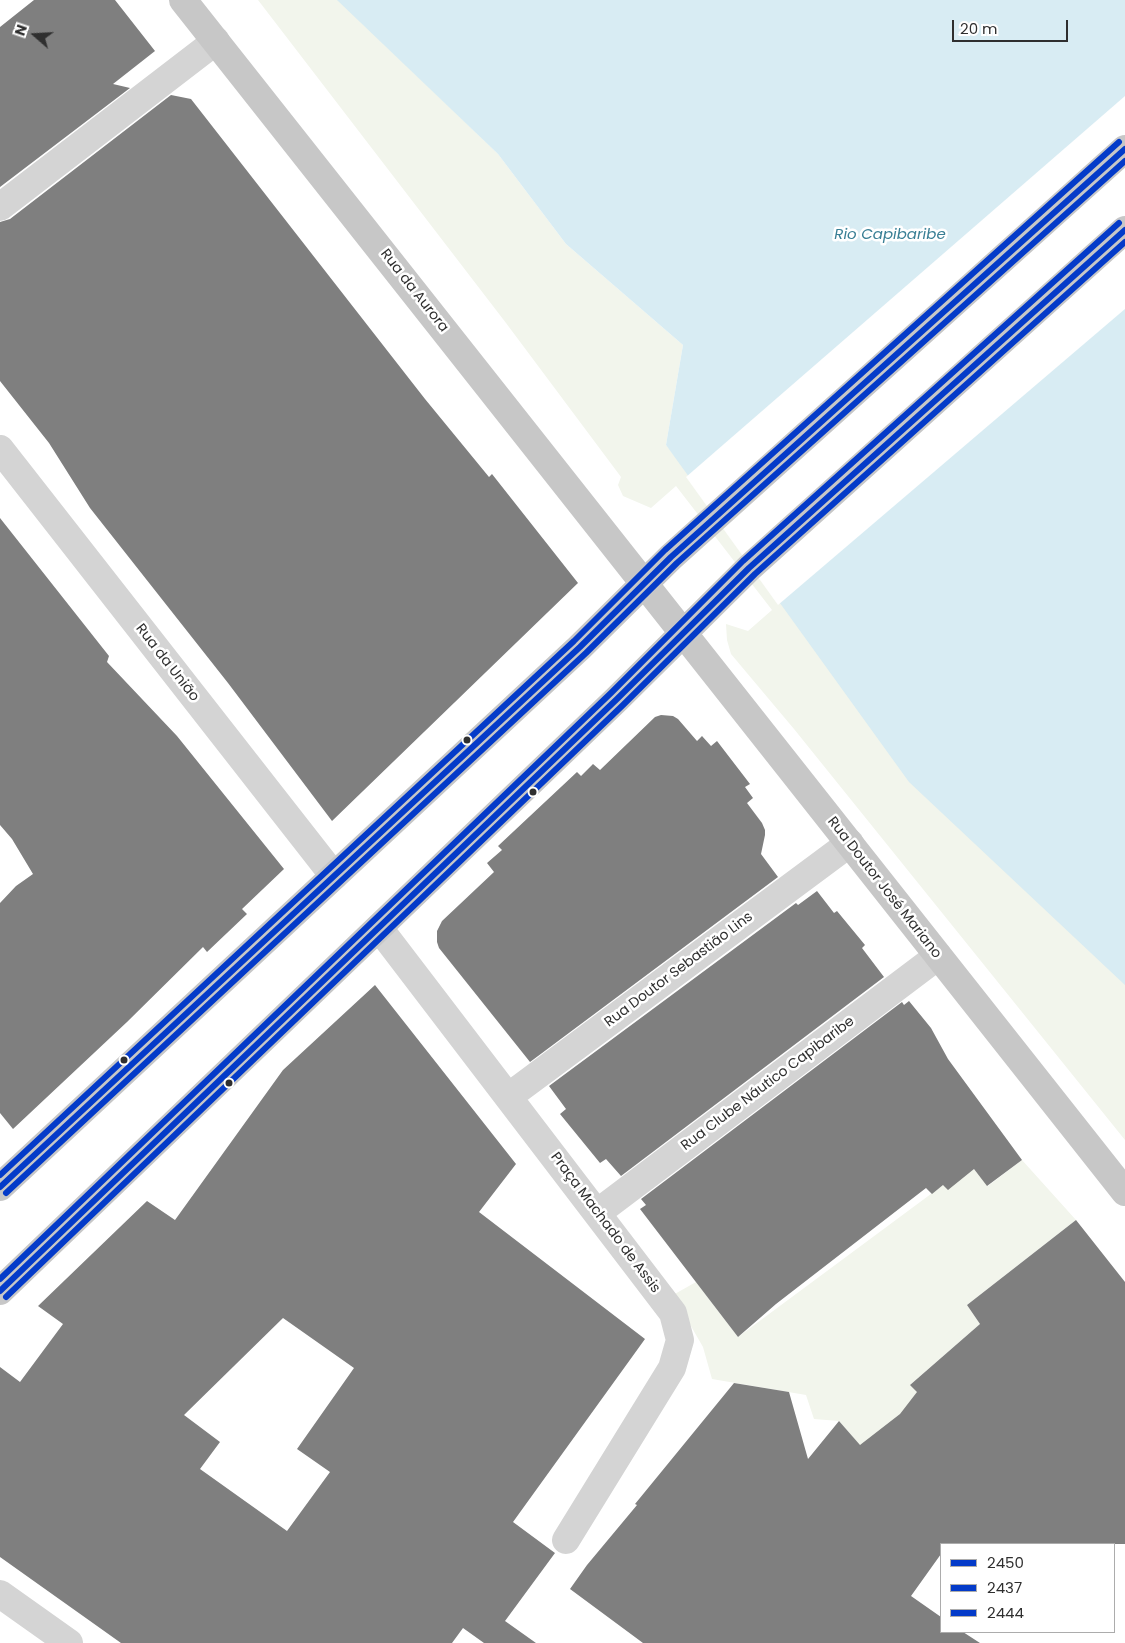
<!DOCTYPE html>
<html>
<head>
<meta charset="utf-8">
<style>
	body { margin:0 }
	#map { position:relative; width:1125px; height:1643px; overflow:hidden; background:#fff; font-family:Poppins,sans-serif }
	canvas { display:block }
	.legend { position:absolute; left:940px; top:1543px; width:175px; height:90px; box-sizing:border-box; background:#fff; border:1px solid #acacac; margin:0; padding:6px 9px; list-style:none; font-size:15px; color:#2f2f2f }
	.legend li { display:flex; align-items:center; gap:10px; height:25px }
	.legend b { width:25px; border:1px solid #acacac }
	.north { position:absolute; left:10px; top:10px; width:50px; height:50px; -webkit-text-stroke:4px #fff; paint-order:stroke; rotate:289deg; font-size:14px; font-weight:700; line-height:20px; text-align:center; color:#2f2f2f }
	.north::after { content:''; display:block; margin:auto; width:18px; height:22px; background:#2f2f2f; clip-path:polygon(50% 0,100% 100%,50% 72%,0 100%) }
	.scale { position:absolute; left:952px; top:20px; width:116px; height:22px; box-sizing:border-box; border:2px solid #2f2f2f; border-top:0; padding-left:6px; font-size:15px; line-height:18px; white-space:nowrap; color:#2f2f2f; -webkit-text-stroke:4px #fff; paint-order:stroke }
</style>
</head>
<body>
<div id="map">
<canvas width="1125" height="1643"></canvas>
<ul class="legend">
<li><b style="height:6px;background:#043bc9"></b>2450</li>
<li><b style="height:6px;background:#043bc9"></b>2437</li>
<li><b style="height:6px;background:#043bc9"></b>2444</li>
</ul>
<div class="north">N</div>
<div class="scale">20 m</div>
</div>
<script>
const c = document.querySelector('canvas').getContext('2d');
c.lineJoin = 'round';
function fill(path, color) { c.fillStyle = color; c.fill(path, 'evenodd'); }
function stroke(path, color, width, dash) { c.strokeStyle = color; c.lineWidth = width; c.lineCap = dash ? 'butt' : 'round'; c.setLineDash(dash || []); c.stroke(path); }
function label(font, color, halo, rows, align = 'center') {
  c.font = font + ' Poppins,sans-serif'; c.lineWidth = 5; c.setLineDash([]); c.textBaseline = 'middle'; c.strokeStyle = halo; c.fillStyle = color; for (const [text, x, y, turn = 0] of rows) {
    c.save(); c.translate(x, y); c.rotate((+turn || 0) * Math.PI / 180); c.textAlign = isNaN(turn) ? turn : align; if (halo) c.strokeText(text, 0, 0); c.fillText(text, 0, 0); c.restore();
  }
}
fill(new Path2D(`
	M 258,0 L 339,0 L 498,154 L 566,244 L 683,345 L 666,445 L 1125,977 L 1125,1140 L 794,729 L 731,654 L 727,640 L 726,624 L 748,631 L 772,610 L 676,486 L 651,508 L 623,496 L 618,485 L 621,477 L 506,323 Z
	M 1022,1160 L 1076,1220 L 967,1305 L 980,1324 L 911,1384 L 921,1397 L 858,1465 L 853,1437 L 839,1421 L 814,1419 L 806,1395 L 712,1379 L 703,1347 L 673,1295 L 696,1282 L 738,1337 L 943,1185 L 974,1169 L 988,1186 Z`), '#f2f5ec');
fill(new Path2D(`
	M 337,0 L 1125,0 L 1125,985 L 909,782 L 666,445 L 683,345 L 566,244 L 498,154 Z`), '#d8ecf3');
fill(new Path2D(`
	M 1125,96 L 1125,309 L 778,605 L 686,477 Z`), '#fff');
fill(new Path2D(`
	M 34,0 L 115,0 L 155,51 L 113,84 L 130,88 L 0,187 L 0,27 Z
	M 171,95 L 191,99 L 425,399 L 489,477 L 492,474 L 578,583 L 332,821 L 228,683 L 90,508 L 49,443 L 0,381 L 0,222 L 10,219 Z
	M 0,518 L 109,656 L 107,662 L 177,736 L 284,869 L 242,909 L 247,914 L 207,952 L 203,947 L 127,1022 L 13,1129 L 0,1113 L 0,903 L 16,886 L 33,874 L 12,839 L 0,825 Z
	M 661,715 L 673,716 L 678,719 L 697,741 L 702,736 L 711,746 L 717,741 L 750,784 L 745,787 L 753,798 L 747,803 L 762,823 L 765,830 L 765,835 L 761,854 L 778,877 L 530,1062 L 439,948 L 437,942 L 437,931 L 442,921 L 494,872 L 487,863 L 502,850 L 498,846 L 577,772 L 581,776 L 593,764 L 600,770 L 655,717 Z
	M 817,891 L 834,913 L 837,911 L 865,945 L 862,948 L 884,977 L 621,1176 L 606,1159 L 600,1163 L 560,1114 L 566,1109 L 549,1086 L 796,903 L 798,905 Z
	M 375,985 L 516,1164 L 479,1212 L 645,1339 L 513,1522 L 555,1553 L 505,1621 L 536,1643 L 484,1643 L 463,1628 L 452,1643 L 121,1643 L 0,1557 L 0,1367 L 20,1382 L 63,1324 L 38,1306 L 147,1201 L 175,1220 L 283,1070 ZM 283,1318 L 354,1368 L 297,1449 L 330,1472 L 287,1531 L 200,1469 L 220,1442 L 184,1415 Z
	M 909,1001 L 931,1028 L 948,1059 L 1022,1160 L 987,1186 L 974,1169 L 948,1190 L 943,1185 L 932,1194 L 926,1188 L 776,1304 L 738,1337 L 640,1209 L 646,1205 L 641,1199 L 902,1002 L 904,1005 Z
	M 1076,1220 L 1125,1282 L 1125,1544 L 941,1544 L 941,1554 L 911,1596 L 941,1617 L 941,1632 L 963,1632 L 980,1643 L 643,1643 L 570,1589 L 587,1565 L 637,1505 L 635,1504 L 734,1383 L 789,1392 L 808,1459 L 839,1421 L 860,1445 L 900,1414 L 917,1392 L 910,1385 L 980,1324 L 967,1305 Z`), '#7f7f7f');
stroke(new Path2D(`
	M 0,207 L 216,41
	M 0,449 L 334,876
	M 379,928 L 673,1313 L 680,1340 L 672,1368 L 566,1540
	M 508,1097 L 850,843
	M 597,1213 L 938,956
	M 0,1594 L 69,1643`), '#d4d4d4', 28);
stroke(new Path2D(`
	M 183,0 L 1125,1192
	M 0,1187 L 580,647 L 671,557 L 1125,149
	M 0,1291 L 617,699 L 749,568 L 1125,230`), '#c7c7c7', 28);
stroke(new Path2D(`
	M 0,1187 L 580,647 L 671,557 L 1125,149
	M 0,1291 L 617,699 L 749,568 L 1125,230`), '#043bc9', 6);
stroke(new Path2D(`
	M 6,1193 L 586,653 L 677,563 L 1125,161
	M 6,1297 L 623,705 L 755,574 L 1125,242`), '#043bc9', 6);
stroke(new Path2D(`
	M 0,1175 L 574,641 L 665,550 L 1119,142
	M 0,1279 L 611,693 L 743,561 L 1119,223`), '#043bc9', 6);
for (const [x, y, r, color] of [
	[467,740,4.5,"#2f2f2f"],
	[533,792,4.5,"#2f2f2f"],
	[124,1060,4.5,"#2f2f2f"],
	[229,1083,4.5,"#2f2f2f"]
]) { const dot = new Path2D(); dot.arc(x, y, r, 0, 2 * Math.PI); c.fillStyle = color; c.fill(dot); stroke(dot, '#fff', 2); }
label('14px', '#2f2f2f', '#fff', [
	["Rua da Aurora",414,291,52],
	["Rua da União",167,663,52],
	["Rua Doutor José Mariano",884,888,52],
	["Rua Doutor Sebastião Lins",679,970,-37],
	["Rua Clube Náutico Capibaribe",768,1084,-37],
	["Praça Machado de Assis",605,1223,53]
]);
label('italic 15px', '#397f95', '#fff', [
	["Rio Capibaribe",890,235]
]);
</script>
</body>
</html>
